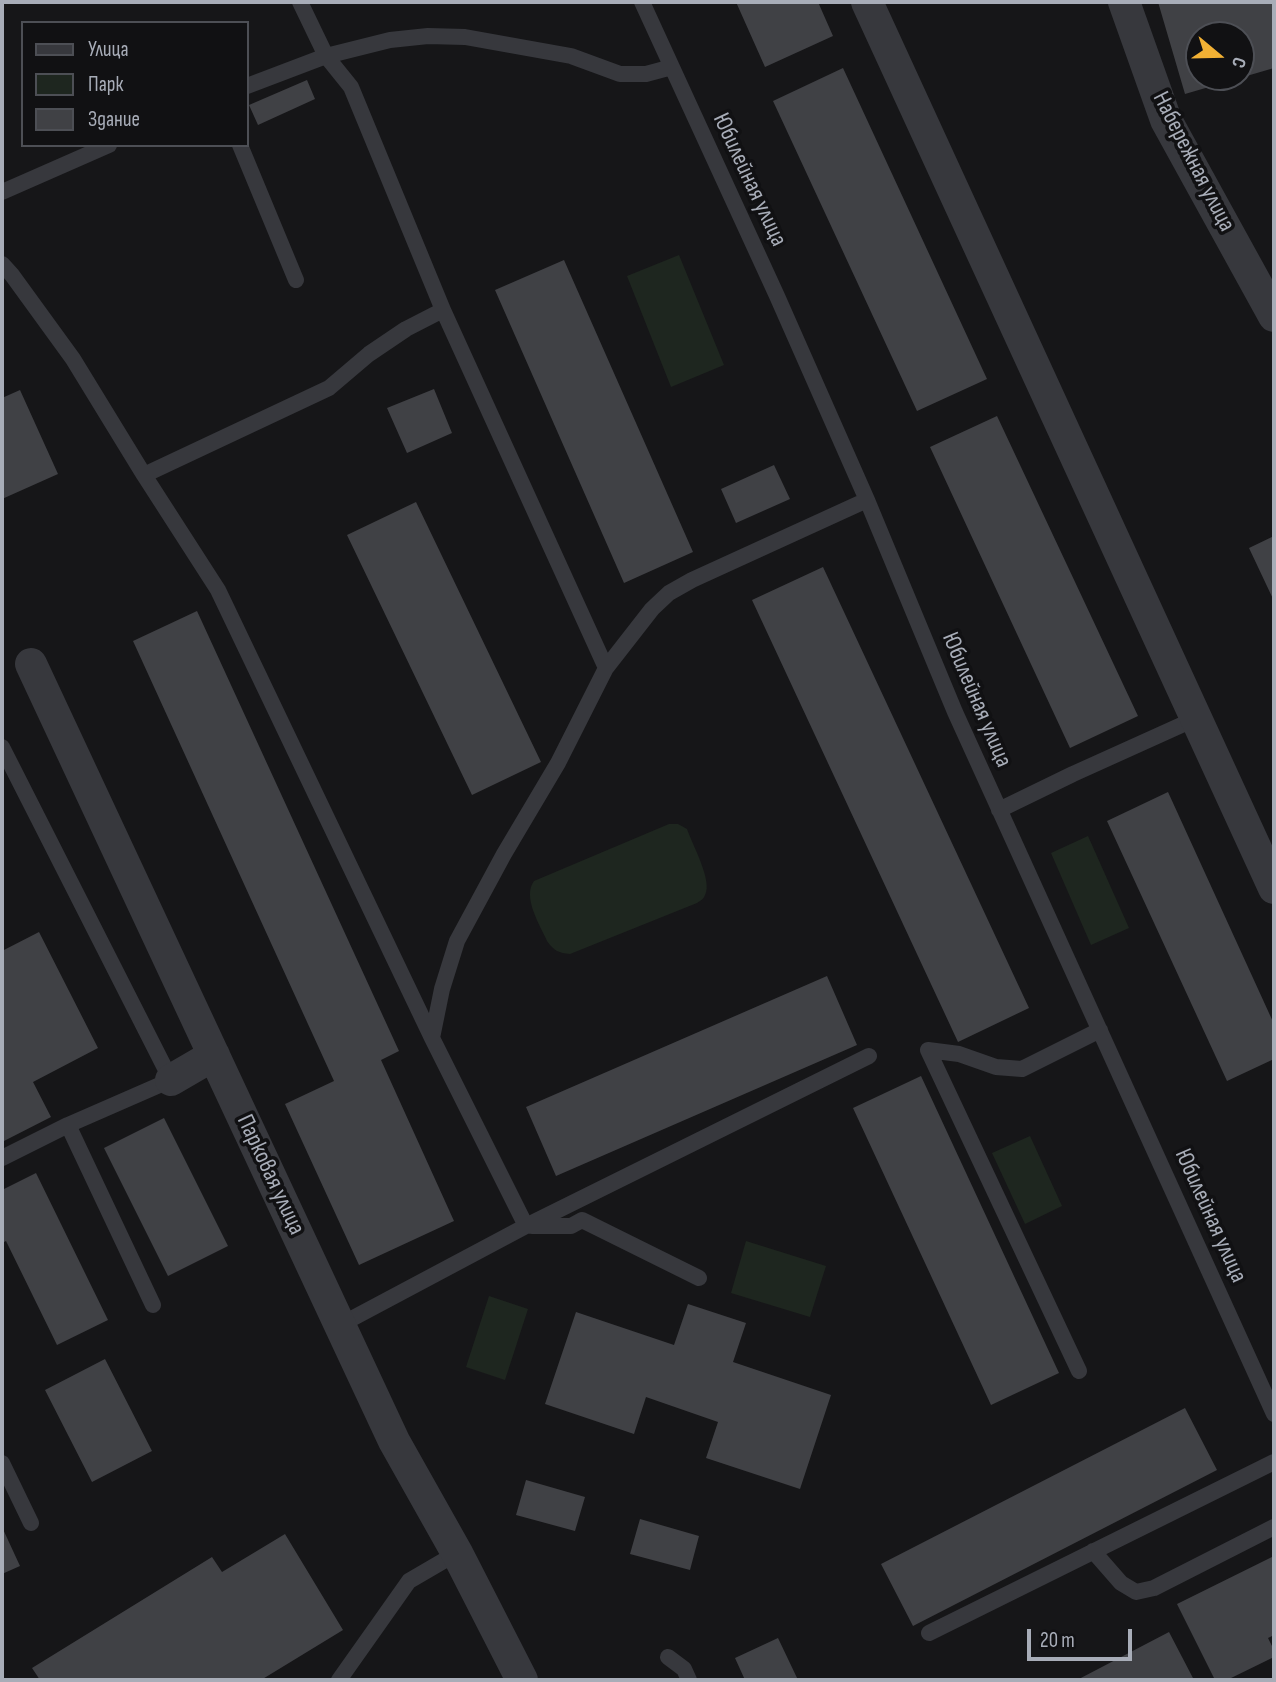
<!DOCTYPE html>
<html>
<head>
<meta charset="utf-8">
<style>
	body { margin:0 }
	#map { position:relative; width:1276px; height:1682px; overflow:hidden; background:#161618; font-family:"Sofia Sans Condensed",sans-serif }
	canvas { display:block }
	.frame { position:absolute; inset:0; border:4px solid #a8adb8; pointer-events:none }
	.legend { position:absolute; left:21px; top:21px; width:228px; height:126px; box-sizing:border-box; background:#111113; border:2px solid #4d4f55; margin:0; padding:9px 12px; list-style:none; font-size:21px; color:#a8adb8 }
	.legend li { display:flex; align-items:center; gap:14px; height:35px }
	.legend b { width:35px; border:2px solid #4d4f55 }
	.north { position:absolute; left:1185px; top:21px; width:70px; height:70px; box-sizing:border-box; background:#111113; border:2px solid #4d4f55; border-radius:50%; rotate:109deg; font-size:19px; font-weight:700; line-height:28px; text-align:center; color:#a8adb8 }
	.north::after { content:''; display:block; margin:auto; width:24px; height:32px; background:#f2b134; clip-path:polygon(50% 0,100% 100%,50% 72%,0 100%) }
	.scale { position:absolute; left:1027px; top:1629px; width:105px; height:32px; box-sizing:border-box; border:4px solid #a8adb8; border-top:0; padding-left:9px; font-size:21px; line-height:24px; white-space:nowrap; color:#a8adb8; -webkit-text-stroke:5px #111113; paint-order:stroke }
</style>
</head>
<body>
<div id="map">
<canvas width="1276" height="1682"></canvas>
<div class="frame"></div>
<ul class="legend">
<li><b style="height:9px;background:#37383d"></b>Улица</li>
<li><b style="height:19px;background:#1e261f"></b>Парк</li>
<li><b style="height:19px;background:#404145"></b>Здание</li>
</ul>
<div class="north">С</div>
<div class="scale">20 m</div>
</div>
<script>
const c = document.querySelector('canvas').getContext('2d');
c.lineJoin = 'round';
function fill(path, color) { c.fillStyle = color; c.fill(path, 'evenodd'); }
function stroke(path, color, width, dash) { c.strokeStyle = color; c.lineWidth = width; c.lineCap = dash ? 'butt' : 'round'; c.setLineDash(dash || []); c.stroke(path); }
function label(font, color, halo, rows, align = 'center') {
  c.font = font + ' "Sofia Sans Condensed",sans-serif'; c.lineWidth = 7; c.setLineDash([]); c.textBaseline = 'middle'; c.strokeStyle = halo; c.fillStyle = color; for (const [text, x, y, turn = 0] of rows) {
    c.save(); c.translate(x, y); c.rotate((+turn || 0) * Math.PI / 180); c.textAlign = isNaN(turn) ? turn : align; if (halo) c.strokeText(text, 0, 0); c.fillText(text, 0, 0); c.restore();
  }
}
fill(new Path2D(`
	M 679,255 L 724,365 L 671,387 L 627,276 Z
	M 669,824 L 678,824 L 687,829 C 692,844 713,881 705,895 C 703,900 701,900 697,903 L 570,954 C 559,953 554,951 547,941 C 540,925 522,897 534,881 Z
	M 1088,836 L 1129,928 L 1091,945 L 1051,853 Z
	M 1030,1136 L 1062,1206 L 1025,1224 L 992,1153 Z
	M 746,1241 L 826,1266 L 810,1317 L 731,1293 Z
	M 489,1296 L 528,1309 L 505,1380 L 466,1367 Z`), '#1e261f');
fill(new Path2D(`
	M 736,2 L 818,2 L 833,36 L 765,67 Z
	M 1158,2 L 1274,2 L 1274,68 L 1185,94 ZM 1199,35 L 1241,35 L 1241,77 L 1199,77 Z
	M 843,68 L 987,379 L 917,411 L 773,101 Z
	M 307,80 L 315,99 L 258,125 L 249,105 Z
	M 564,260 L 693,552 L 624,583 L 495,290 Z
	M 434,389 L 452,433 L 407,453 L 387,408 Z
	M 20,390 L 58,474 L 2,499 L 2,398 Z
	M 997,416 L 1138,716 L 1070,748 L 930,447 Z
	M 774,465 L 790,499 L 736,523 L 721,489 Z
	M 416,502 L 541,762 L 472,795 L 347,535 Z
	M 1274,536 L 1274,601 L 1249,548 Z
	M 823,567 L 1029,1008 L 958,1042 L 752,600 Z
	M 197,611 L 399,1051 L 381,1060 L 454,1221 L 359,1265 L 285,1104 L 334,1081 L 133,641 Z
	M 1168,792 L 1274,1024 L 1274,1059 L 1227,1081 L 1107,821 Z
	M 39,932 L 98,1048 L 33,1082 L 51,1117 L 2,1142 L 2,951 Z
	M 827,976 L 857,1045 L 556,1176 L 526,1107 Z
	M 921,1076 L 1059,1373 L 991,1405 L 853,1108 Z
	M 164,1118 L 228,1246 L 168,1276 L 104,1148 Z
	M 36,1173 L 108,1320 L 57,1345 L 6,1241 L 2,1243 L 2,1190 Z
	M 688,1304 L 746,1323 L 733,1362 L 831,1395 L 800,1489 L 706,1458 L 718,1422 L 646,1397 L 634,1434 L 545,1404 L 576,1312 L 674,1345 Z
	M 105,1359 L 152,1451 L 92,1482 L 45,1390 Z
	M 1185,1408 L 1217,1470 L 913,1626 L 881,1564 Z
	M 526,1480 L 585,1497 L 575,1531 L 516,1515 Z
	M 640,1519 L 699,1536 L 690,1570 L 630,1554 Z
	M 2,1527 L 20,1566 L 2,1574 Z
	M 285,1534 L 343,1630 L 261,1680 L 40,1680 L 32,1668 L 212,1557 L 222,1572 Z
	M 1274,1556 L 1274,1635 L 1268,1638 L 1274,1650 L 1274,1657 L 1227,1680 L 1215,1680 L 1177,1604 Z
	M 1169,1632 L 1194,1680 L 1077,1680 Z
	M 778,1638 L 798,1680 L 745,1680 L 735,1658 Z`), '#404145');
stroke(new Path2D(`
	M 300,2 L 326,56 L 351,87 L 443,310
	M 642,2 L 777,296 L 867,500 L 955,712 L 1274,1414
	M 247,86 L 326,56 L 390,40 L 428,36 L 465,37 L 571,56 L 620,74 L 646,74 L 672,67
	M 240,145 L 296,280
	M 2,192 L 109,145
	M 2,264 L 12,275 L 73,359 L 144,475 L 218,590 L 432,1038 L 526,1226 L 340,1325
	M 144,475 L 329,388 L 369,354 L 406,329 L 443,310 L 606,668
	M 2,747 L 171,1080 L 68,1125 L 2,1158
	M 999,810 L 1073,774 L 1197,718
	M 432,1038 L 442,989 L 457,941 L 504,854 L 558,763 L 606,668 L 652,609 L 669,593 L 692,580 L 867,500
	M 928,1050 L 1079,1371
	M 928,1050 L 959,1054 L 996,1067 L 1022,1069 L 1100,1030
	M 68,1125 L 153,1305
	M 526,1226 L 869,1056
	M 532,1226 L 571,1226 L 582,1220 L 699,1278
	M 2,1463 L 31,1523
	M 1093,1551 L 1121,1583 L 1136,1592 L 1154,1588 L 1274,1527
	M 929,1633 L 1274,1462
	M 668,1657 L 684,1669 L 689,1680
	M 339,1680 L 409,1581 L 457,1553`), '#37383d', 16);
stroke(new Path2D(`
	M 867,2 L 1274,888
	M 1124,2 L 1166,120 L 1274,316
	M 31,664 L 394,1441 L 457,1553 L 522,1680
	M 171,1080 L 214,1055`), '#37383d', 32);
label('24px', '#a8adb8', '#111113', [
	["Набережная улица",1193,162,63],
	["Юбилейная улица",749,180,65],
	["Юбилейная улица",976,700,67],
	["Парковая улица",270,1175,65],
	["Юбилейная улица",1210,1216,66]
]);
</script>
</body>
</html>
